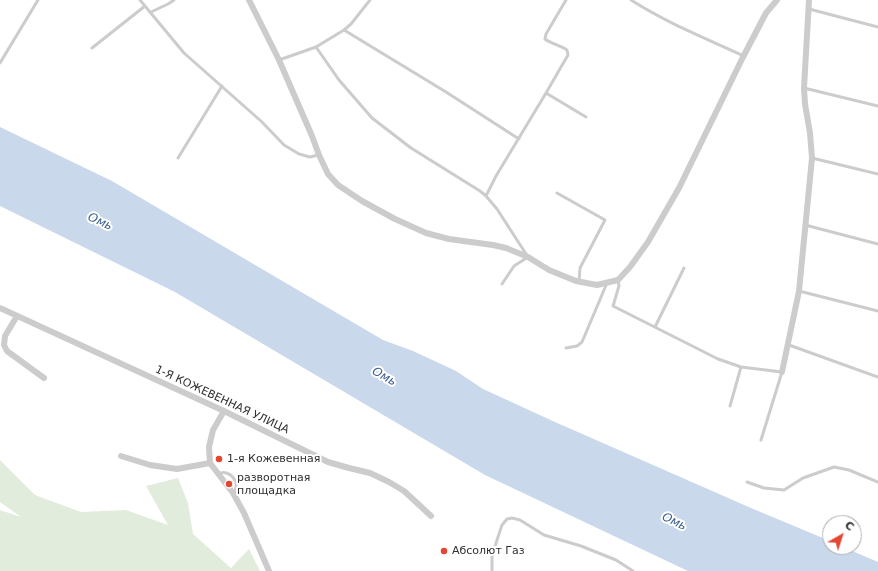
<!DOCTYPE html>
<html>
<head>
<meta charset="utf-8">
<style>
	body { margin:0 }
	#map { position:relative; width:878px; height:571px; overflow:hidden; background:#fff; font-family:"DejaVu Sans",sans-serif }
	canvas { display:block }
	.north { position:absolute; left:822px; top:515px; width:40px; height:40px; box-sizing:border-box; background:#fff; border:1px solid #acacac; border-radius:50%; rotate:39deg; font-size:11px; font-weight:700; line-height:16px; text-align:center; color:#2f2f2f }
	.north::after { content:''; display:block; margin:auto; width:14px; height:18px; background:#e34734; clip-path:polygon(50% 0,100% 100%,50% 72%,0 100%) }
</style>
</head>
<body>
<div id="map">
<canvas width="878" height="571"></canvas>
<div class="north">С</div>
</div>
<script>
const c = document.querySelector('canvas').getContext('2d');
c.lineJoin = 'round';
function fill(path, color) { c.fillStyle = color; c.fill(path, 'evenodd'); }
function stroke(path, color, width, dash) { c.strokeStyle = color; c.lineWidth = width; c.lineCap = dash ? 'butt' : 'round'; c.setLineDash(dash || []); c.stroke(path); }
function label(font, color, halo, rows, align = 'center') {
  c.font = font + ' "DejaVu Sans",sans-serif'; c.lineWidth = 4; c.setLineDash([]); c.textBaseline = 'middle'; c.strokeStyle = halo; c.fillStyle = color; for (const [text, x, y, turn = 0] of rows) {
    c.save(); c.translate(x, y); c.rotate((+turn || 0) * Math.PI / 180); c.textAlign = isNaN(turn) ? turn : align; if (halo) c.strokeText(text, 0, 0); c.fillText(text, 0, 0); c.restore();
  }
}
fill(new Path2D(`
	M 0,460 L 35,495 L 81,512 L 126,510 L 168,525 L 146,486 L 178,478 L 188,503 L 193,534 L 231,568 L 249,549 L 260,571 L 0,571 L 0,510 L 21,517 L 0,502 Z`), '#e2ecdd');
fill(new Path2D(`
	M 0,127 L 112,181 L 383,340 L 413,351 L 456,371 L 483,389 L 555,422 L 751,508 L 830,541 L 830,547 L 843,547 L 878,562 L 878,571 L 688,571 L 485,475 L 175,292 L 0,206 Z`), '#c9d8eb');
stroke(new Path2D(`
	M 140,0 L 184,53 L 262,122 L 284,145 L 299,154 L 310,157 L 318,155
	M 631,0 C 667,23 705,38 744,56
	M 809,9 L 878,27
	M 151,12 L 168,4 L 174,0
	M 344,30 L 446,92 L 519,139
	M 316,47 L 339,80 L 372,118 L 411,148 L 480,191 L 486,196 L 497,209 L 528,257 L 514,266 L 502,284
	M 92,48 L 145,6
	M 279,60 L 316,47 L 344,30 L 351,24 L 370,0
	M 0,63 L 38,0
	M 804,88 L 878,106
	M 546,93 L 586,117
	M 178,158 L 222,86
	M 812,158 L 878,174
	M 557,193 L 605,220 L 580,268 L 579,282
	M 486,196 L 496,176 L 546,93 L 568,55 L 567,50 C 560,45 551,44 545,39 L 546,34 L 566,0
	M 805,225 L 878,244
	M 618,280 L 619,286 L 613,306 L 718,359 L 741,367 L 782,372 L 761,440
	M 799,291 L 878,311
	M 655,327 L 684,268
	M 789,345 L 878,377
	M 566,348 L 577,346 L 582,342 L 607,283
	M 730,406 L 741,367
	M 219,474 C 228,468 243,483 233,493
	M 747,482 L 764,488 L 784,490 L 803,478 L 834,467 L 849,470 L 878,482
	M 492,571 L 492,557 L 497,540 L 502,525 L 507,519 L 512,518 L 520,520 L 544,535 L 581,546 L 616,560 L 633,571`), '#ccc', 3);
stroke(new Path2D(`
	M 249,0 L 279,60 L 312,136 L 319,155 L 328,174 L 338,185 L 362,201 L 395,219 L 426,233 L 449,239 L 493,245 L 506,248 L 528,257 L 549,270 L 576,281 L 597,285 L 618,280 L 630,267 L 648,242 L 679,188 L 742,59 L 766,13 L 777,0
	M 0,308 L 224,411 L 328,462 L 349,468 L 370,473 L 389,482 L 404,491 L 416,502 L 431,516
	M 17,316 L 5,336 L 4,345 L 7,351 L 44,378
	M 782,372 L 799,291 L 812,158 L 810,133 L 805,104 L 804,88 L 809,0
	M 224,411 L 213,430 L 209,447 L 210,463 L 233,493 L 244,513 L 269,571
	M 121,456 L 150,465 L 177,469 L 210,463`), '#ccc', 6);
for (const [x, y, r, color] of [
	[219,459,4,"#e34734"],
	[229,484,4,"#e34734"],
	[444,551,4,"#e34734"]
]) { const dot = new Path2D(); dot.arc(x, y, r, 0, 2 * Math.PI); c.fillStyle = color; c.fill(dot); stroke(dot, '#fff', 1.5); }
label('11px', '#2f2f2f', '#fff', [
	["1-Я КОЖЕВЕННАЯ УЛИЦА",222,400,25]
]);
label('11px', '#2f2f2f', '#fff', [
	["1-я Кожевенная",227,459],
	["разворотная",237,478],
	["площадка",237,491],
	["Абсолют Газ",452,551]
], 'left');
label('italic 12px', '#3d6190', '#fff', [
	["Омь",100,222,25],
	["Омь",384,377,30],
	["Омь",674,522,26]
]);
</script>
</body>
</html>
